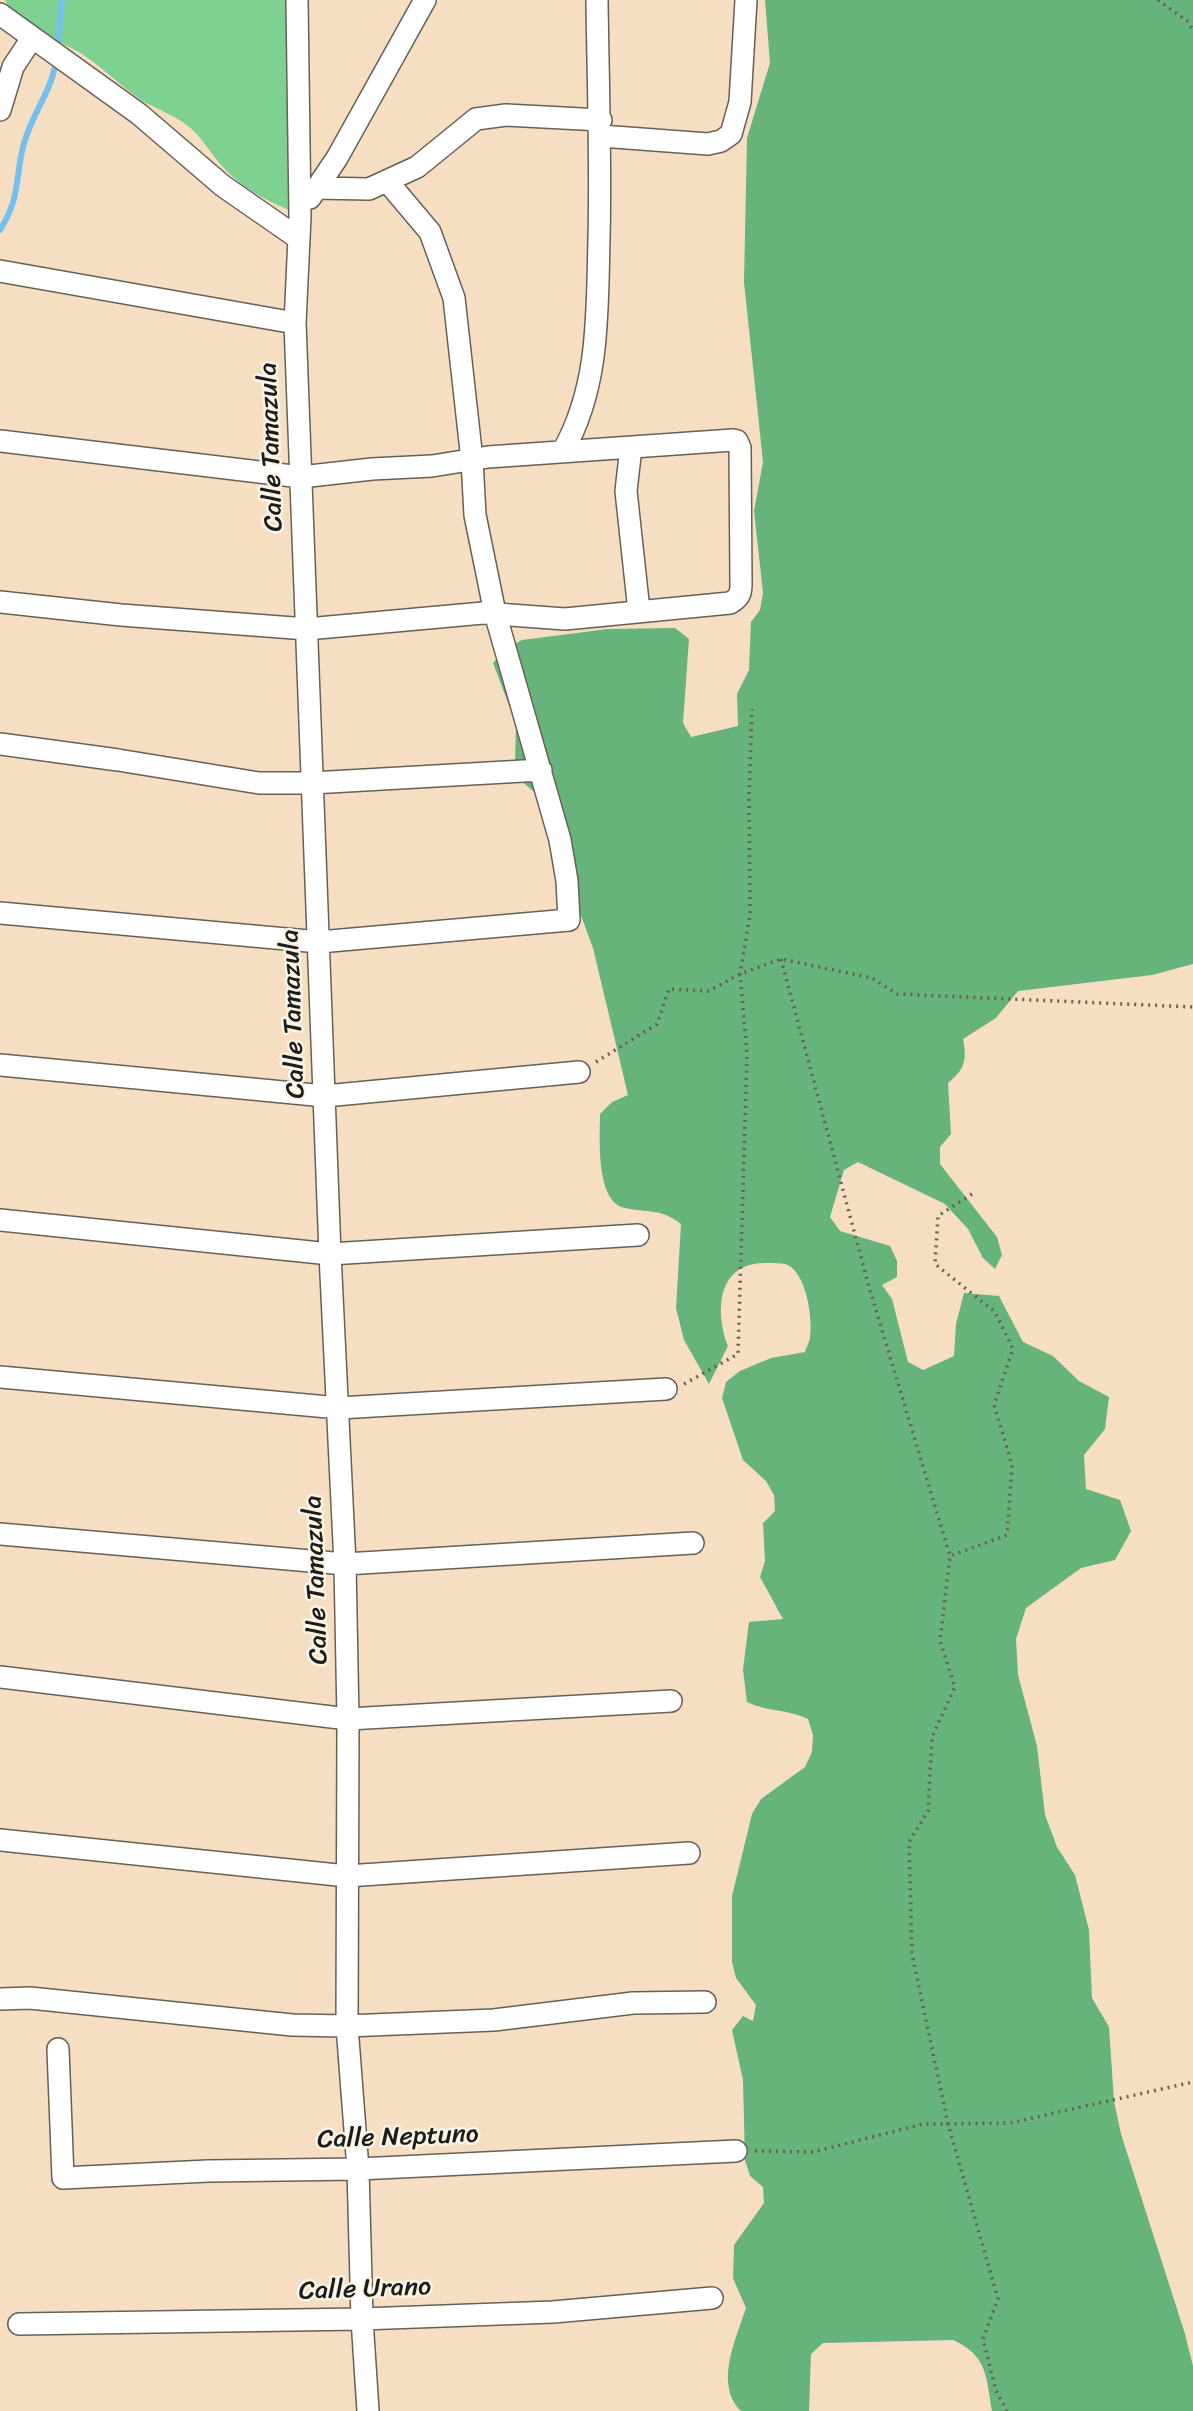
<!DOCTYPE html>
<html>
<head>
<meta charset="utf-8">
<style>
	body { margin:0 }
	canvas { display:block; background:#f5dec2 }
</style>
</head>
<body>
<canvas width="1193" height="2411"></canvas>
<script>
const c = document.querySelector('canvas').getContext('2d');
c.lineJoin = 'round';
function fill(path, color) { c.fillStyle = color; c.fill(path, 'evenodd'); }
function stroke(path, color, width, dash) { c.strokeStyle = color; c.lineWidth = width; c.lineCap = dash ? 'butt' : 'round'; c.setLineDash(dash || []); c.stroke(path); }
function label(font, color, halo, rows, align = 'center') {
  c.font = font + ' Sriracha,sans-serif'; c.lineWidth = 5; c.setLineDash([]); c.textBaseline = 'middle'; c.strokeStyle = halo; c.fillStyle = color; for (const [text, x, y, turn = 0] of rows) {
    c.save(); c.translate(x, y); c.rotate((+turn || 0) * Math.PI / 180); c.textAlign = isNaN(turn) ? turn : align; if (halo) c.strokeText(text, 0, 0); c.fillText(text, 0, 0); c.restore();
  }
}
fill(new Path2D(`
	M 5,0 L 287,0 L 294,212 C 268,202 240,187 222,166 C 210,153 202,137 188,126 C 174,115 156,109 141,100 C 121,86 103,68 82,54 C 59,40 17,26 5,0 Z`), '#7fd192');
fill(new Path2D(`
	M 765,0 L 1193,0 L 1193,964 L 1152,975 L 1018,991 L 996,1018 L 963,1039 C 967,1061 965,1069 948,1083 L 951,1134 L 940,1147 L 940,1164 L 997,1237 L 1002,1255 L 995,1269 L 983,1258 L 968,1229 L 945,1204 L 858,1162 L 844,1170 L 830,1217 L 840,1231 L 890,1246 L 897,1261 L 897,1277 L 882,1285 L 892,1299 L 908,1362 L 923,1370 L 954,1356 L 956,1324 L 964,1293 L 999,1296 L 1023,1342 L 1053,1356 L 1079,1381 L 1109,1397 L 1105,1429 L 1084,1455 L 1086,1489 L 1120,1500 L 1131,1531 L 1115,1560 L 1081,1568 L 1026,1608 L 1016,1639 L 1018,1675 L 1037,1746 L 1045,1815 L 1057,1847 L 1075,1875 L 1089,1930 L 1092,1998 L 1109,2027 L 1114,2101 L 1121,2134 L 1185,2334 L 1193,2366 L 1193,2411 L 992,2411 C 986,2377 988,2356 953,2340 L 823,2343 L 811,2354 L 809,2411 L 741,2411 C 714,2384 736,2339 746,2308 L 733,2278 L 734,2245 L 764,2203 L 763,2187 L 750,2176 L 745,2160 L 743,2080 L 732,2030 L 743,2016 L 753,2021 L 756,2005 L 736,1978 L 732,1962 L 732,1896 L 752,1814 L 761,1799 L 805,1767 L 812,1752 L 813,1735 L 808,1719 C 787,1709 768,1712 747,1702 L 743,1670 L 749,1622 L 783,1619 L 760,1577 L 765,1561 L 763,1523 L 775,1511 L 774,1495 L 766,1481 L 743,1460 L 722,1398 L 726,1382 L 740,1371 L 771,1358 L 805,1352 C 806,1347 810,1342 810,1337 C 813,1318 806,1270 785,1264 C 780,1263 773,1263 768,1263 C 718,1261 714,1309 728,1346 L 709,1384 L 684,1340 L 676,1308 L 681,1224 C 661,1208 648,1213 625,1208 C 595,1202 600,1136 600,1114 L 612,1102 L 628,1095 L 593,948 L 576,902 L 545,801 L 520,780 L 515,765 L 516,724 L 493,663 L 507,648 L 522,640 L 608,629 L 675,628 L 689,639 L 683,723 L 691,737 L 738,726 L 737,694 L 749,670 L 751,622 L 760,610 L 763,593 L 754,511 L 763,462 L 744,282 L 747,138 L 770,63 Z`), '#67b37c');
stroke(new Path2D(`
	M 57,50 L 62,0
	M 0,230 C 20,198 15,181 23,147 C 30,117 52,91 56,61`), '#75c0ef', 6);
const minor = new Path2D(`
	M 297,0 L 300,217 L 295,323 L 330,1254 L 345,1564 L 348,1719 L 347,2026 L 358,2169 L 362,2319 L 368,2411
	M 0,14 L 139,114 L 223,186 L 298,238
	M 0,110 L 13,67 L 32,38
	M 601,136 L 708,144 L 721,141 L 731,134 L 740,102 L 746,0
	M 315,188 L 369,189 L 417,167 L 476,119 L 506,115 L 601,120
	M 310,198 L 337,158 L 425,0
	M 0,271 L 295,323
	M 0,441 L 301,477 L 372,469 L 432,466 L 488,457 L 733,440 L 737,441 L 740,448 L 741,584 C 741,594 739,598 730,603 L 565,619 L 483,613 L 307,629 L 121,615 L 0,602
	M 631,447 L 626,491 L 639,611
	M 563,451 C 600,386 597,312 599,239 C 601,159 598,80 597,0
	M 0,744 L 118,760 L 259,783 L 312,783 L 541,770
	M 0,913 L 319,942 L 569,920 L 567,881 L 560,840 L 495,613 L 475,515 L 472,460 L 454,298 L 430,232 L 387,181
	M 0,1065 L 325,1096 L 579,1072
	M 0,1220 L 330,1254 L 638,1235
	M 0,1377 L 339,1408 L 666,1389
	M 0,1534 L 345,1564 L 693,1543
	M 0,1677 L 348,1719 L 671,1701
	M 0,1840 L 347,1876 L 689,1853
	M 0,1999 L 30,1998 L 292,2025 L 347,2026 L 494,2020 L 633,2003 L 705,2002
	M 58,2049 L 63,2178 L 208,2171 L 358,2169 L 736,2151
	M 19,2324 L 362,2319 L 553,2312 L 712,2298`);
stroke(minor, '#686056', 24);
stroke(new Path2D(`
	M 1158,0 L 1187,21 L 1193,30
	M 781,959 L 869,1287 L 950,1556
	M 596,1062 L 657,1024 L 669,989 L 709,991 L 740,974 L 781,959 L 872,978 L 897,994 L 1193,1007
	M 972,1194 L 938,1216 L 935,1264 L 995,1312 L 1013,1349 L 994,1405 L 1012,1465 L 1007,1535 L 950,1556 L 940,1641 L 955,1687 L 932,1737 L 928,1811 L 909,1842 L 912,1954 L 948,2124 L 998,2299 L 983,2339 L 996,2391 L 1007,2411
	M 684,1384 L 738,1354 L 747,1054 L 740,974 L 750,915 L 749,797 L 752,709
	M 755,2151 L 813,2152 L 923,2124 L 1010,2123 L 1193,2082`), '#686056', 3.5, [2, 5]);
stroke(minor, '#fff', 21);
label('26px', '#1c1c1c', '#fcf5e5', [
	["Calle Tamazula",272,447,-92],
	["Calle Tamazula",294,1014,-92],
	["Calle Tamazula",317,1580,-92],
	["Calle Neptuno",398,2138,-2],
	["Calle Urano",365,2290,-2]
]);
</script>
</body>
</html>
